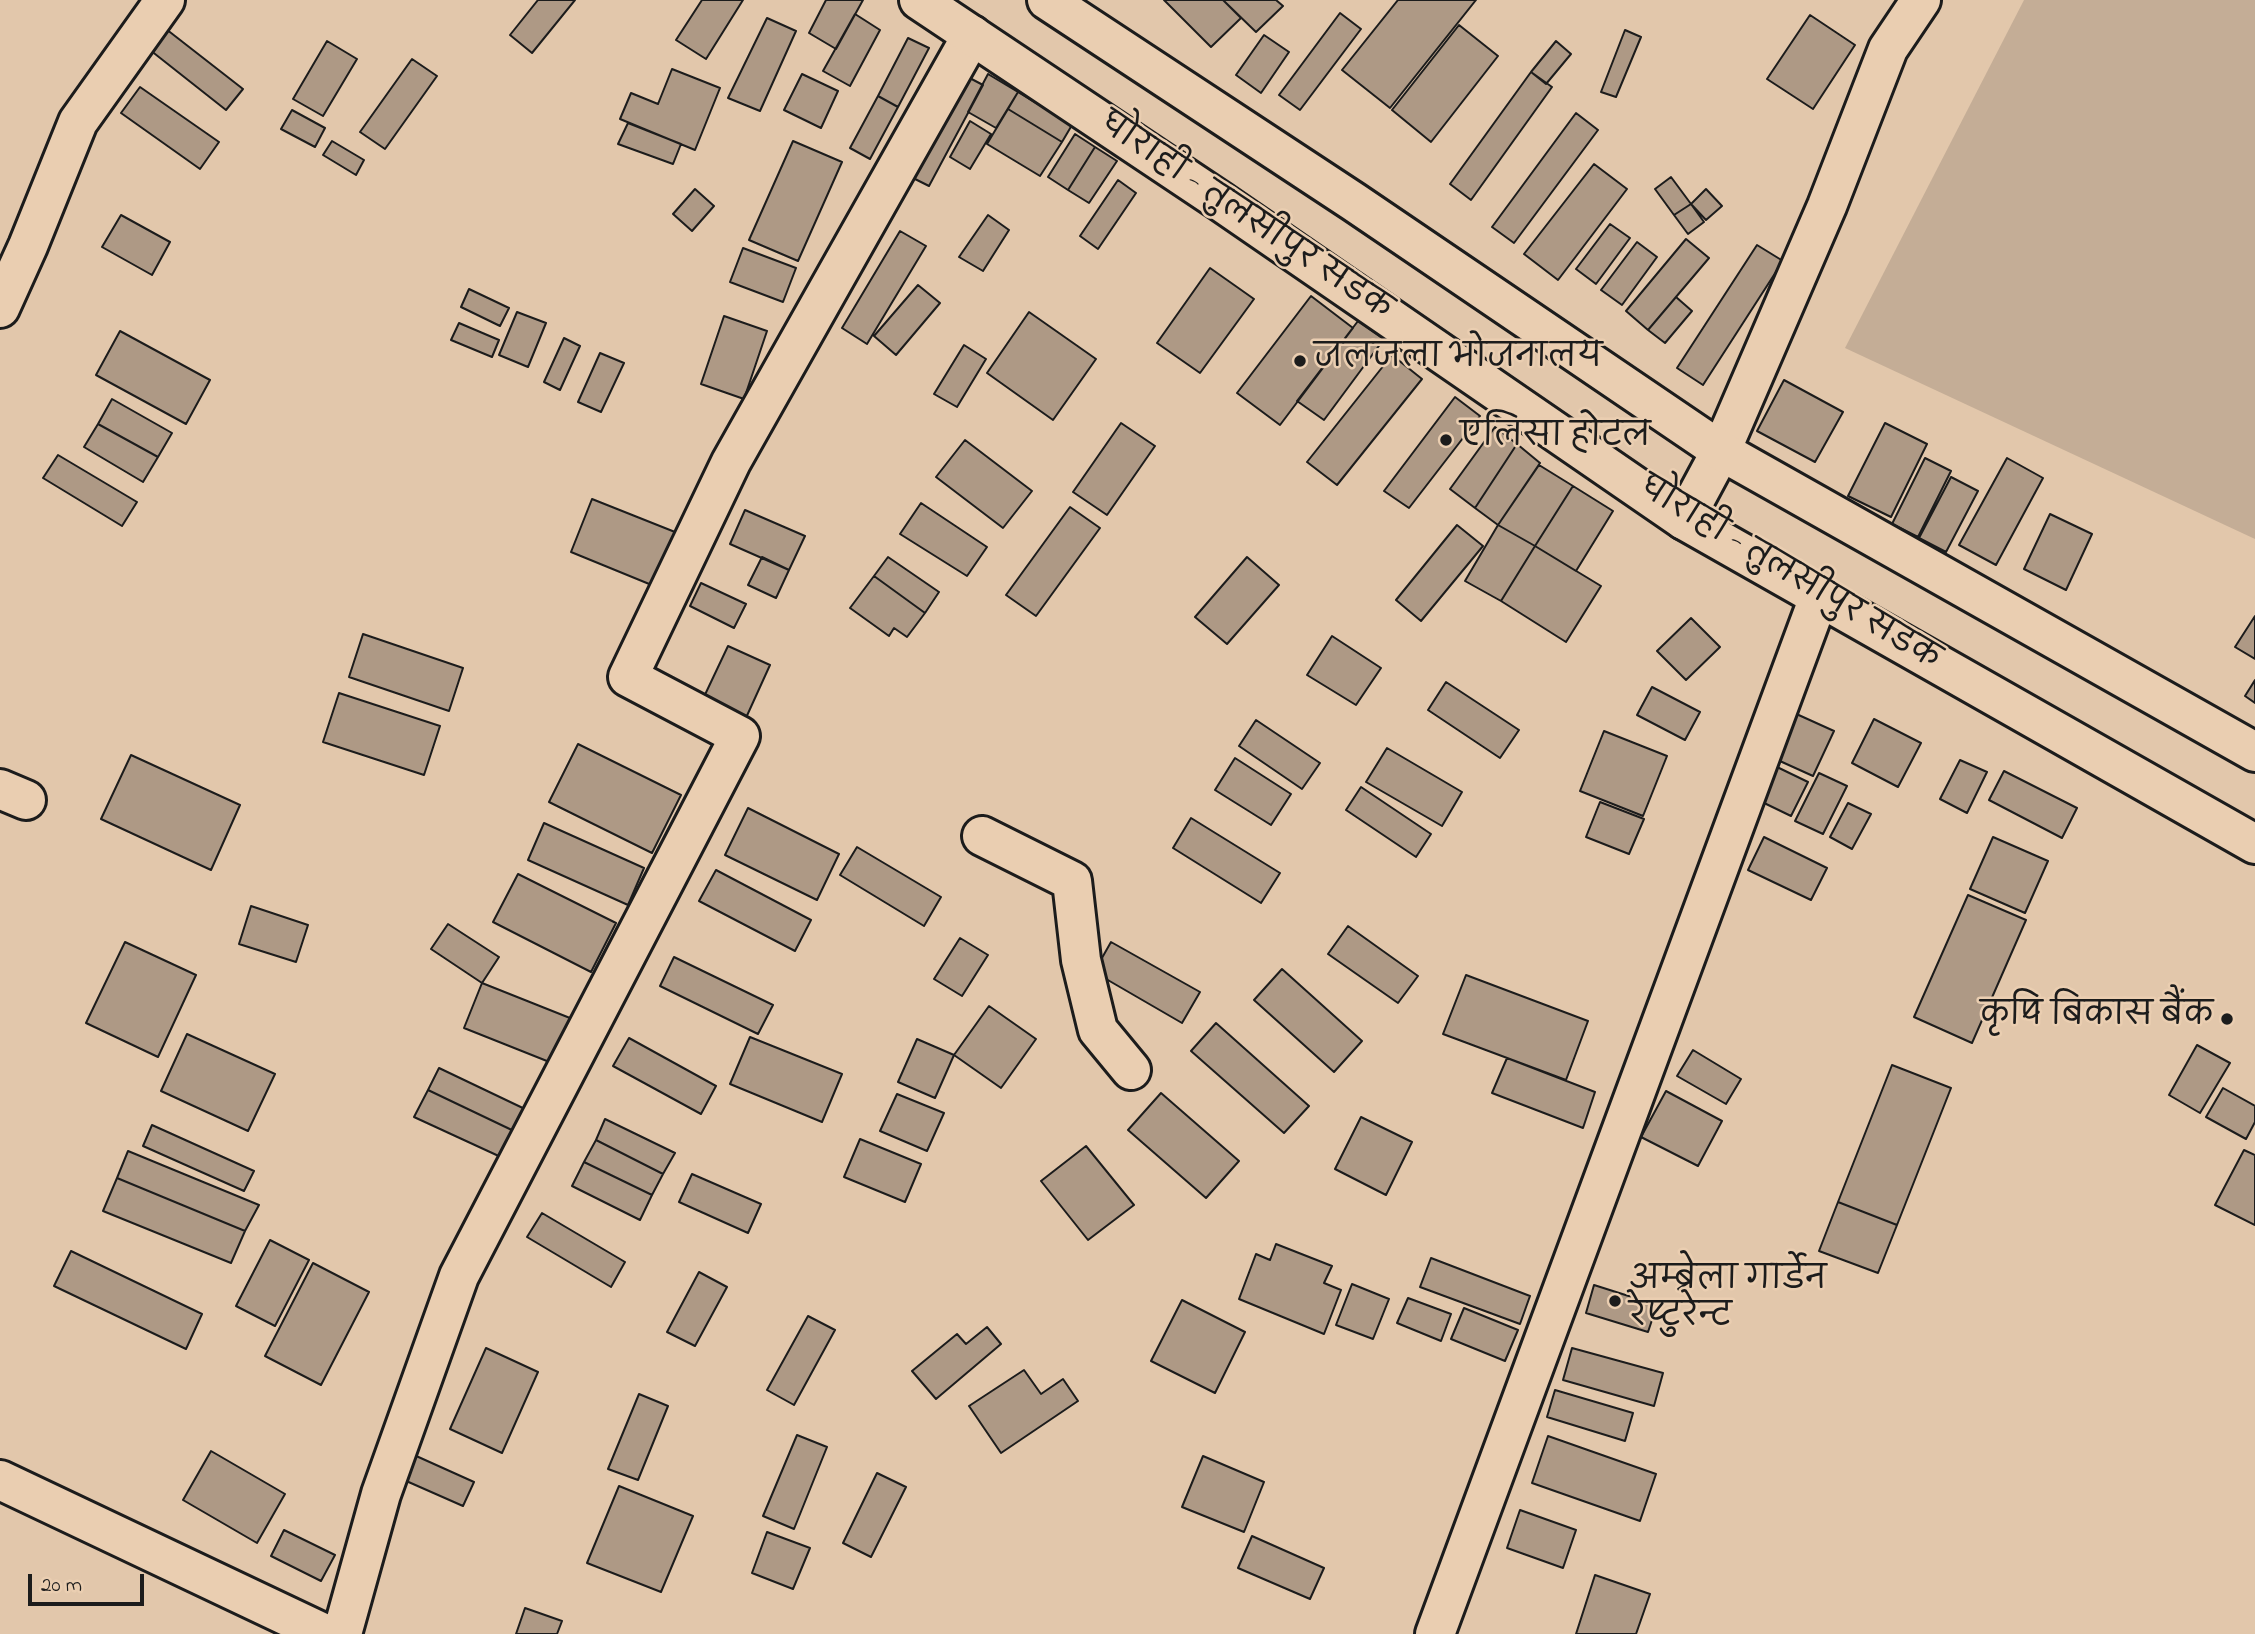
<!DOCTYPE html>
<html>
<head>
<meta charset="utf-8">
<style>
	body { margin:0 }
	#map { position:relative; width:2255px; height:1634px; overflow:hidden; background:#e2c7ab; font-family:"Indie Flower",sans-serif }
	canvas { display:block }
	.scale { position:absolute; left:28px; top:1574px; width:116px; height:32px; box-sizing:border-box; border:4px solid #1c1c1c; border-top:0; padding-left:9px; font-size:21px; line-height:24px; white-space:nowrap; color:#1c1c1c; -webkit-text-stroke:5px #eaceb1; paint-order:stroke }
</style>
</head>
<body>
<div id="map">
<canvas width="2255" height="1634"></canvas>
<div class="scale">20 m</div>
</div>
<script>
const c = document.querySelector('canvas').getContext('2d');
c.lineJoin = 'round';
function fill(path, color) { c.fillStyle = color; c.fill(path, 'evenodd'); }
function stroke(path, color, width, dash) { c.strokeStyle = color; c.lineWidth = width; c.lineCap = dash ? 'butt' : 'round'; c.setLineDash(dash || []); c.stroke(path); }
function label(font, color, halo, rows, align = 'center') {
  c.font = font + ' "Indie Flower","Playpen Sans Deva",sans-serif'; c.lineWidth = 5; c.setLineDash([]); c.textBaseline = 'middle'; c.strokeStyle = halo; c.fillStyle = color; for (const [text, x, y, turn = 0] of rows) {
    c.save(); c.translate(x, y); c.rotate((+turn || 0) * Math.PI / 180); c.textAlign = isNaN(turn) ? turn : align; if (halo) c.strokeText(text, 0, 0); c.fillText(text, 0, 0); c.restore();
  }
}
fill(new Path2D(`
	M 2024,0 L 2255,0 L 2255,539 L 1845,348 Z`), '#c4ad96');
const building = new Path2D(`
	M 538,0 L 575,0 L 532,53 L 510,35 Z
	M 702,0 L 743,0 L 706,59 L 676,40 Z
	M 826,0 L 863,0 L 836,49 L 809,33 Z
	M 1164,0 L 1223,0 L 1241,18 L 1211,47 Z
	M 1223,0 L 1276,0 L 1283,6 L 1256,32 Z
	M 1398,0 L 1476,0 L 1390,108 L 1342,70 Z
	M 1340,13 L 1361,29 L 1300,110 L 1279,95 Z
	M 855,14 L 880,30 L 850,86 L 823,71 Z
	M 1810,15 L 1855,45 L 1813,109 L 1767,79 Z
	M 767,18 L 796,31 L 760,111 L 728,98 Z
	M 1459,25 L 1498,56 L 1431,142 L 1392,110 Z
	M 166,29 L 243,89 L 226,110 L 150,50 Z
	M 1625,30 L 1641,37 L 1616,97 L 1601,92 Z
	M 1264,35 L 1289,52 L 1261,93 L 1236,75 Z
	M 908,38 L 929,48 L 898,107 L 878,96 Z
	M 327,41 L 357,59 L 323,116 L 293,99 Z
	M 1556,41 L 1571,54 L 1546,84 L 1531,72 Z
	M 412,59 L 437,76 L 385,149 L 360,132 Z
	M 672,69 L 720,88 L 695,150 L 620,119 L 631,93 L 658,104 Z
	M 1531,72 L 1552,87 L 1471,200 L 1450,184 Z
	M 802,74 L 838,91 L 821,128 L 784,110 Z
	M 988,74 L 1018,92 L 996,128 L 968,112 Z
	M 964,75 L 983,85 L 929,186 L 911,177 Z
	M 140,87 L 219,142 L 200,169 L 121,113 Z
	M 1018,92 L 1072,125 L 1062,142 L 1008,109 Z
	M 878,96 L 898,107 L 870,159 L 850,148 Z
	M 1008,109 L 1062,142 L 1040,176 L 987,144 Z
	M 292,110 L 325,128 L 315,147 L 281,129 Z
	M 1576,113 L 1598,130 L 1514,243 L 1492,227 Z
	M 970,121 L 991,134 L 970,169 L 950,157 Z
	M 628,123 L 681,144 L 673,164 L 618,144 Z
	M 1075,134 L 1095,147 L 1068,190 L 1048,177 Z
	M 332,141 L 364,160 L 356,175 L 323,155 Z
	M 793,141 L 842,162 L 798,261 L 749,240 Z
	M 1095,147 L 1117,161 L 1089,203 L 1068,190 Z
	M 1594,164 L 1627,189 L 1558,280 L 1524,254 Z
	M 1671,177 L 1691,204 L 1674,215 L 1655,189 Z
	M 1118,180 L 1136,193 L 1098,249 L 1080,236 Z
	M 695,189 L 714,206 L 692,231 L 673,214 Z
	M 1706,189 L 1722,206 L 1706,220 L 1691,204 Z
	M 1691,204 L 1704,222 L 1688,234 L 1674,215 Z
	M 121,215 L 170,242 L 152,275 L 102,247 Z
	M 988,215 L 1009,230 L 983,271 L 959,257 Z
	M 1610,224 L 1630,238 L 1596,284 L 1576,269 Z
	M 900,231 L 926,246 L 867,344 L 842,328 Z
	M 1686,239 L 1709,258 L 1648,330 L 1626,311 Z
	M 1637,242 L 1657,257 L 1622,305 L 1601,290 Z
	M 1757,245 L 1783,261 L 1703,385 L 1677,368 Z
	M 743,248 L 796,268 L 783,302 L 730,282 Z
	M 1210,268 L 1254,299 L 1200,373 L 1157,343 Z
	M 918,285 L 940,303 L 896,355 L 874,336 Z
	M 469,289 L 509,308 L 500,326 L 461,307 Z
	M 1311,296 L 1353,328 L 1280,425 L 1237,393 Z
	M 1676,297 L 1692,311 L 1665,343 L 1648,330 Z
	M 517,312 L 546,323 L 528,367 L 499,355 Z
	M 1029,312 L 1096,359 L 1053,420 L 987,373 Z
	M 724,316 L 767,331 L 744,399 L 701,384 Z
	M 1358,321 L 1384,339 L 1324,420 L 1297,401 Z
	M 459,323 L 499,340 L 492,357 L 451,340 Z
	M 120,331 L 210,380 L 186,424 L 96,375 Z
	M 564,338 L 580,346 L 560,390 L 544,382 Z
	M 964,345 L 986,359 L 957,407 L 934,394 Z
	M 600,353 L 624,363 L 601,412 L 578,402 Z
	M 1392,355 L 1422,379 L 1337,485 L 1307,462 Z
	M 1784,380 L 1843,412 L 1815,462 L 1757,431 Z
	M 1455,397 L 1480,416 L 1409,508 L 1384,491 Z
	M 112,399 L 172,433 L 158,457 L 98,424 Z
	M 1121,423 L 1155,446 L 1107,515 L 1073,492 Z
	M 1885,423 L 1927,444 L 1891,517 L 1848,496 Z
	M 98,424 L 158,457 L 143,482 L 84,447 Z
	M 1495,427 L 1517,444 L 1475,508 L 1450,489 Z
	M 965,440 L 1032,491 L 1003,528 L 936,477 Z
	M 1517,444 L 1540,463 L 1498,525 L 1475,508 Z
	M 58,455 L 137,502 L 122,526 L 43,478 Z
	M 1925,458 L 1951,471 L 1918,537 L 1892,524 Z
	M 2007,458 L 2043,478 L 1996,565 L 1959,545 Z
	M 1539,465 L 1573,486 L 1535,546 L 1498,525 Z
	M 1951,477 L 1978,491 L 1946,552 L 1919,538 Z
	M 1573,486 L 1613,511 L 1576,571 L 1535,546 Z
	M 592,499 L 680,534 L 659,588 L 571,552 Z
	M 921,503 L 987,547 L 967,576 L 900,534 Z
	M 1070,507 L 1100,528 L 1036,616 L 1006,595 Z
	M 745,510 L 805,536 L 789,570 L 730,544 Z
	M 2050,514 L 2092,534 L 2066,590 L 2024,569 Z
	M 1457,525 L 1483,546 L 1421,621 L 1396,600 Z
	M 1498,525 L 1535,546 L 1501,601 L 1465,581 Z
	M 1535,546 L 1601,586 L 1566,642 L 1501,601 Z
	M 762,557 L 789,570 L 776,598 L 748,585 Z
	M 888,557 L 939,592 L 925,613 L 874,576 Z
	M 1247,557 L 1279,585 L 1227,644 L 1195,617 Z
	M 874,576 L 925,613 L 907,637 L 894,628 L 889,636 L 850,608 Z
	M 701,583 L 746,604 L 734,628 L 690,606 Z
	M 2255,616 L 2255,659 L 2235,647 Z
	M 1691,618 L 1720,647 L 1686,680 L 1657,651 Z
	M 363,634 L 463,668 L 449,711 L 349,677 Z
	M 1332,636 L 1381,668 L 1356,705 L 1307,675 Z
	M 728,646 L 770,665 L 745,720 L 702,701 Z
	M 2255,680 L 2255,703 L 2245,696 Z
	M 1446,682 L 1519,730 L 1500,758 L 1428,710 Z
	M 1652,687 L 1700,712 L 1685,740 L 1637,715 Z
	M 339,693 L 440,726 L 424,775 L 323,742 Z
	M 1792,712 L 1834,731 L 1813,776 L 1771,757 Z
	M 1874,719 L 1921,743 L 1898,787 L 1852,763 Z
	M 1256,720 L 1320,763 L 1302,789 L 1239,746 Z
	M 1604,731 L 1667,756 L 1643,816 L 1580,791 Z
	M 578,744 L 681,795 L 652,853 L 549,802 Z
	M 1387,748 L 1462,792 L 1442,826 L 1366,782 Z
	M 131,755 L 240,805 L 211,870 L 101,819 Z
	M 1235,758 L 1291,794 L 1271,825 L 1215,790 Z
	M 1960,760 L 1987,772 L 1967,813 L 1940,799 Z
	M 1777,767 L 1808,782 L 1791,816 L 1760,801 Z
	M 2004,771 L 2077,808 L 2062,838 L 1989,800 Z
	M 1819,773 L 1847,786 L 1823,834 L 1795,821 Z
	M 1361,787 L 1431,834 L 1416,857 L 1346,810 Z
	M 1600,802 L 1644,819 L 1629,854 L 1586,837 Z
	M 1848,803 L 1871,814 L 1852,849 L 1830,837 Z
	M 748,808 L 839,854 L 817,900 L 725,855 Z
	M 1191,818 L 1280,873 L 1261,903 L 1173,848 Z
	M 544,823 L 644,868 L 628,905 L 528,860 Z
	M 1764,837 L 1827,868 L 1811,900 L 1748,870 Z
	M 1993,837 L 2048,861 L 2025,913 L 1970,889 Z
	M 857,847 L 941,897 L 924,926 L 840,875 Z
	M 716,870 L 811,920 L 795,951 L 699,901 Z
	M 518,874 L 616,923 L 591,972 L 493,922 Z
	M 1968,895 L 2026,920 L 1972,1043 L 1914,1017 Z
	M 251,906 L 308,925 L 296,962 L 239,944 Z
	M 448,924 L 499,957 L 482,983 L 431,949 Z
	M 1348,926 L 1418,976 L 1398,1003 L 1328,954 Z
	M 960,938 L 988,955 L 962,996 L 934,979 Z
	M 125,942 L 196,975 L 158,1057 L 86,1023 Z
	M 1111,942 L 1200,992 L 1182,1023 L 1094,972 Z
	M 674,957 L 773,1005 L 758,1034 L 660,986 Z
	M 1282,969 L 1362,1041 L 1334,1072 L 1254,1000 Z
	M 1466,975 L 1588,1021 L 1566,1080 L 1443,1034 Z
	M 482,983 L 580,1022 L 562,1067 L 464,1028 Z
	M 989,1006 L 1036,1039 L 1001,1088 L 954,1055 Z
	M 1216,1023 L 1309,1106 L 1284,1133 L 1191,1051 Z
	M 187,1034 L 275,1074 L 248,1131 L 161,1091 Z
	M 750,1037 L 842,1074 L 822,1122 L 730,1084 Z
	M 629,1038 L 716,1086 L 701,1114 L 613,1066 Z
	M 917,1039 L 954,1055 L 935,1098 L 898,1082 Z
	M 2197,1045 L 2230,1063 L 2200,1113 L 2169,1095 Z
	M 1693,1050 L 1741,1079 L 1726,1104 L 1677,1076 Z
	M 1507,1058 L 1595,1092 L 1583,1128 L 1492,1093 Z
	M 1892,1065 L 1951,1088 L 1897,1225 L 1838,1202 Z
	M 439,1068 L 527,1110 L 516,1132 L 428,1090 Z
	M 2223,1088 L 2255,1106 L 2255,1122 L 2246,1139 L 2206,1117 Z
	M 428,1090 L 516,1132 L 503,1158 L 414,1117 Z
	M 1666,1091 L 1722,1121 L 1698,1166 L 1641,1137 Z
	M 1161,1093 L 1239,1161 L 1206,1198 L 1128,1130 Z
	M 897,1094 L 944,1113 L 927,1151 L 880,1131 Z
	M 1361,1117 L 1412,1142 L 1386,1195 L 1335,1169 Z
	M 605,1119 L 675,1153 L 663,1174 L 596,1140 Z
	M 152,1125 L 254,1171 L 244,1191 L 143,1146 Z
	M 860,1139 L 921,1164 L 905,1202 L 844,1177 Z
	M 596,1140 L 663,1174 L 652,1195 L 584,1162 Z
	M 1086,1146 L 1134,1205 L 1088,1240 L 1041,1181 Z
	M 2244,1150 L 2255,1155 L 2255,1225 L 2215,1205 Z
	M 128,1151 L 259,1205 L 245,1231 L 117,1178 Z
	M 584,1162 L 652,1195 L 640,1220 L 572,1186 Z
	M 692,1174 L 761,1204 L 748,1233 L 679,1202 Z
	M 117,1178 L 245,1231 L 231,1263 L 103,1211 Z
	M 1838,1202 L 1897,1225 L 1878,1273 L 1819,1251 Z
	M 542,1213 L 625,1262 L 611,1287 L 527,1237 Z
	M 270,1240 L 309,1260 L 275,1326 L 236,1306 Z
	M 1276,1244 L 1332,1266 L 1324,1283 L 1341,1290 L 1324,1334 L 1239,1299 L 1256,1254 L 1270,1260 Z
	M 71,1251 L 202,1314 L 186,1349 L 54,1286 Z
	M 1431,1258 L 1530,1296 L 1520,1324 L 1420,1287 Z
	M 313,1263 L 369,1292 L 321,1385 L 265,1356 Z
	M 699,1272 L 727,1287 L 695,1346 L 667,1332 Z
	M 1352,1284 L 1389,1299 L 1373,1339 L 1336,1325 Z
	M 1594,1285 L 1657,1305 L 1648,1332 L 1586,1313 Z
	M 1408,1298 L 1451,1314 L 1441,1341 L 1397,1323 Z
	M 1182,1300 L 1245,1332 L 1215,1393 L 1151,1361 Z
	M 1464,1308 L 1518,1330 L 1505,1361 L 1451,1339 Z
	M 808,1316 L 835,1330 L 794,1405 L 767,1390 Z
	M 987,1327 L 1001,1344 L 936,1399 L 912,1371 L 957,1334 L 966,1344 Z
	M 486,1348 L 538,1372 L 502,1453 L 450,1429 Z
	M 1572,1348 L 1663,1373 L 1654,1406 L 1563,1380 Z
	M 1024,1370 L 1041,1394 L 1063,1379 L 1078,1401 L 1001,1453 L 969,1406 Z
	M 1555,1390 L 1633,1413 L 1625,1441 L 1547,1417 Z
	M 639,1394 L 668,1406 L 638,1480 L 608,1469 Z
	M 797,1435 L 827,1447 L 794,1529 L 763,1516 Z
	M 1548,1436 L 1656,1474 L 1640,1521 L 1532,1483 Z
	M 211,1451 L 285,1494 L 257,1543 L 183,1500 Z
	M 414,1455 L 474,1482 L 463,1506 L 404,1480 Z
	M 1203,1456 L 1264,1482 L 1244,1532 L 1182,1507 Z
	M 877,1473 L 906,1487 L 871,1557 L 843,1543 Z
	M 619,1486 L 693,1516 L 661,1592 L 587,1563 Z
	M 1520,1510 L 1576,1530 L 1563,1568 L 1507,1548 Z
	M 284,1530 L 335,1555 L 321,1581 L 271,1556 Z
	M 767,1532 L 810,1548 L 793,1589 L 752,1573 Z
	M 1252,1536 L 1324,1568 L 1310,1599 L 1238,1568 Z
	M 1595,1575 L 1650,1594 L 1636,1634 L 1576,1634 Z
	M 525,1608 L 562,1621 L 557,1634 L 516,1634 Z`);
fill(building, '#ae9985');
stroke(building, '#1c1c1c', 2);
const minor = new Path2D(`
	M 0,308 L 28,246 L 78,122 L 165,0
	M 1684,520 L 1721,451 L 1827,206 L 1888,49 L 1921,0
	M 0,789 L 26,800
	M 982,836 L 1072,881 L 1081,960 L 1098,1030 L 1131,1070
	M 0,1480 L 325,1634
	M 342,1634 L 381,1494 L 459,1276 L 740,736 L 628,677 L 731,462 L 972,35
	M 1435,1634 L 1819,597`);
const primary = new Path2D(`
	M 919,0 L 1220,201 L 1684,520 L 2255,844
	M 1047,0 L 1354,202 L 1721,451 L 2255,752`);
stroke(minor, '#1c1c1c', 44);
stroke(primary, '#1c1c1c', 44);
stroke(minor, '#eaceb1', 38);
stroke(primary, '#eaceb1', 38);
for (const [x, y, r, color] of [
	[1300,361,7,"#1c1c1c"],
	[1446,440,7,"#1c1c1c"],
	[2227,1019,7,"#1c1c1c"],
	[1615,1301,7,"#1c1c1c"]
]) { const dot = new Path2D(); dot.arc(x, y, r, 0, 2 * Math.PI); c.fillStyle = color; c.fill(dot); stroke(dot, '#eaceb1', 2.5); }
label('32px', '#1c1c1c', '#eaceb1', [
	["घोराही - तुलसीपुर सडक",1244,219,34],
	["घोराही - तुलसीपुर सडक",1788,576,31]
]);
label('32px', '#1c1c1c', '#eaceb1', [
	["जलजला भोजनालय",1314,361],
	["एलिसा होटल",1460,440],
	["कृषि बिकास बैंक",2213,1019,"right"],
	["अम्ब्रेला गार्डेन",1629,1283],
	["रेष्टुरेन्ट",1629,1320]
], 'left');
</script>
</body>
</html>
